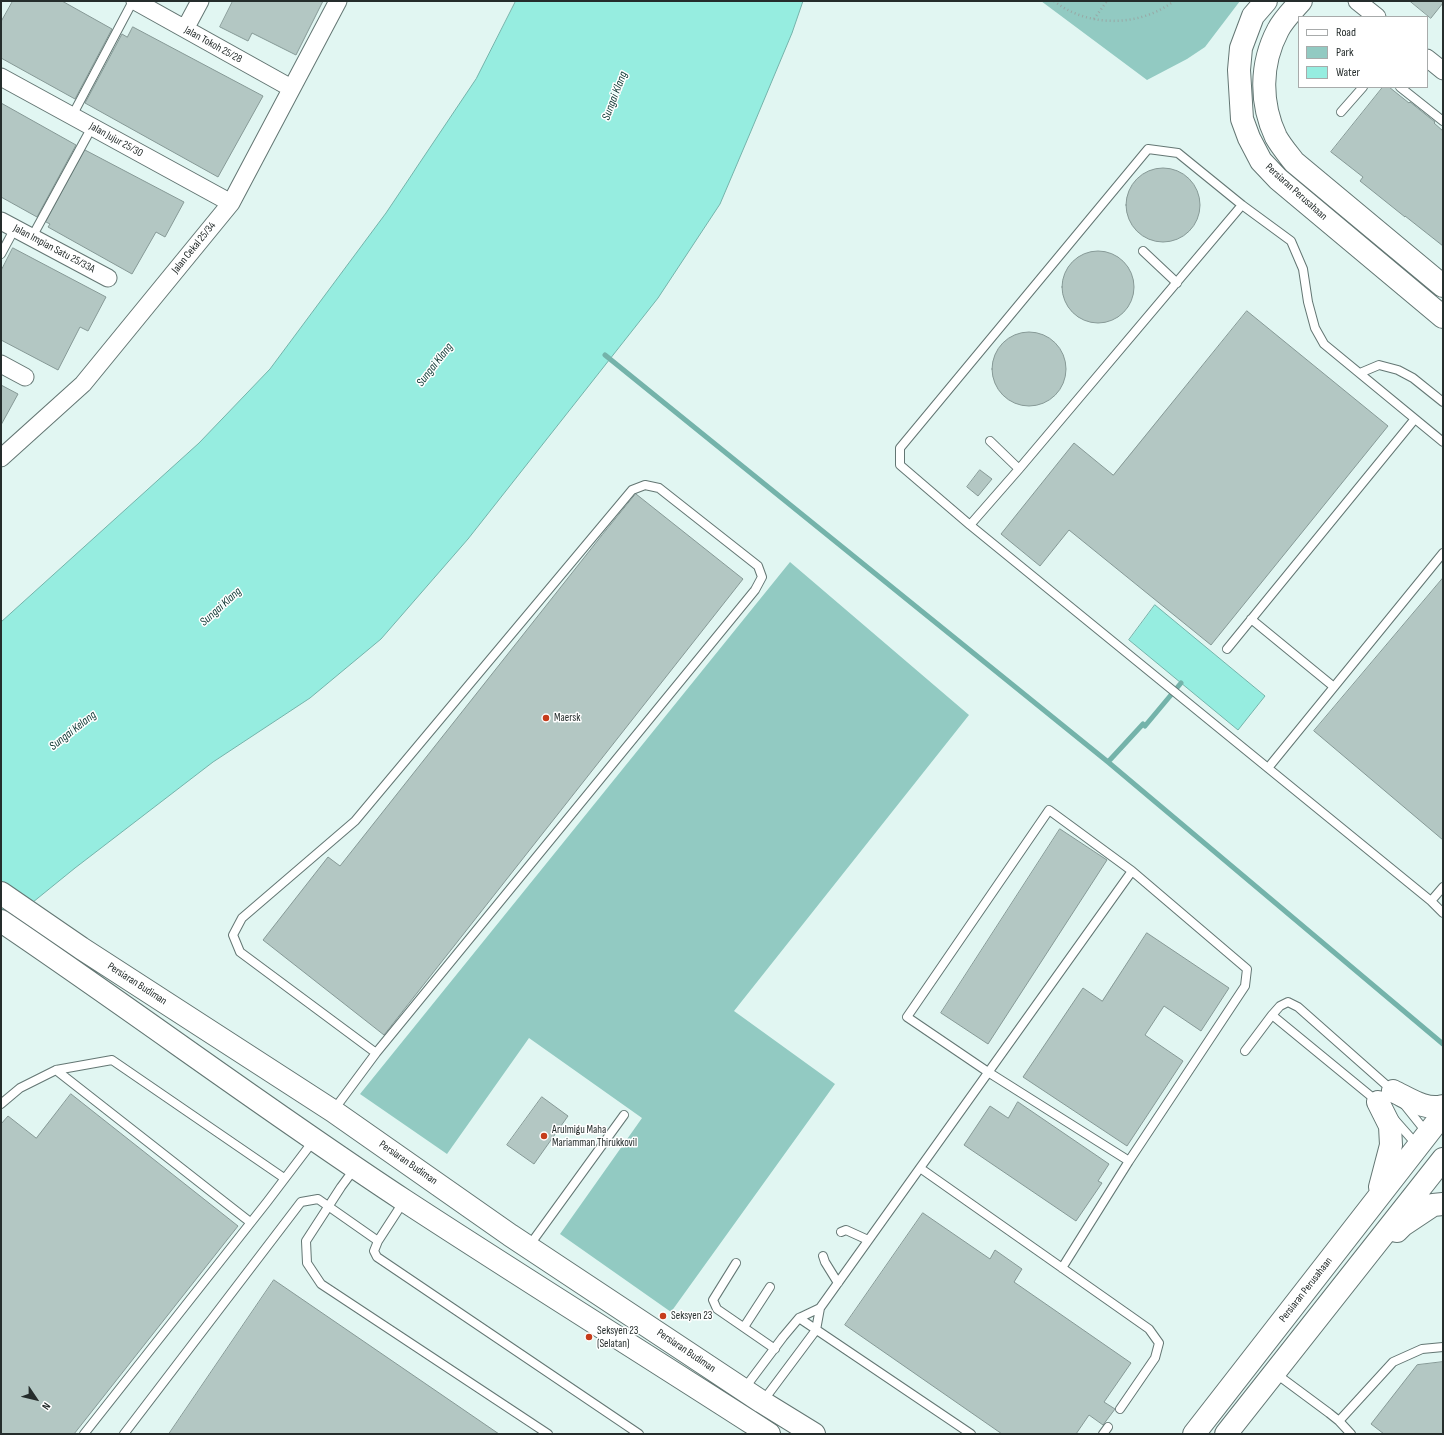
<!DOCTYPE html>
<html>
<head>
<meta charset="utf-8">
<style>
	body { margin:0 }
	#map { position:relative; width:1444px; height:1435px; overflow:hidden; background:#e1f6f2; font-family:"Sofia Sans Condensed",sans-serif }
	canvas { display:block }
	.frame { position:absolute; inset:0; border:2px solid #252d2c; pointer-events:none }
	.legend { position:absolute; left:1298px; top:16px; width:130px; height:72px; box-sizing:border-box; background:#fff; border:1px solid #a8abab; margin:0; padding:5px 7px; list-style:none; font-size:12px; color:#252d2c }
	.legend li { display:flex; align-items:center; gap:8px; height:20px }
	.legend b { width:20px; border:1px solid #a8abab }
	.north { position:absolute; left:16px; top:1379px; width:40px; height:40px; -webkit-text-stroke:3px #fff; paint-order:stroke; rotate:125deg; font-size:11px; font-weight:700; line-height:16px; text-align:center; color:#252d2c }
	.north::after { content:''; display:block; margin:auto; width:14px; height:18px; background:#252d2c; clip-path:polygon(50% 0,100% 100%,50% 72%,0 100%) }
</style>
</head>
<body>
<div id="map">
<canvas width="1444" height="1435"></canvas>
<div class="frame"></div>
<ul class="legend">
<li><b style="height:5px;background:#fff"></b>Road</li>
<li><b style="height:11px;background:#92cac2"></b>Park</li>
<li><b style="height:11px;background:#96ede0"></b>Water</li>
</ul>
<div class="north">N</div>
</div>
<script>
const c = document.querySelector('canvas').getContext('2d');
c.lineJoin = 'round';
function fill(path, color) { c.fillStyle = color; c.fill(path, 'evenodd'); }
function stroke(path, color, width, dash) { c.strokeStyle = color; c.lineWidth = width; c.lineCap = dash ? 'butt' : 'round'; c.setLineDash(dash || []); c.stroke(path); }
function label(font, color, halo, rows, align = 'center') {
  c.font = font + ' "Sofia Sans Condensed",sans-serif'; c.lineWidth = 3; c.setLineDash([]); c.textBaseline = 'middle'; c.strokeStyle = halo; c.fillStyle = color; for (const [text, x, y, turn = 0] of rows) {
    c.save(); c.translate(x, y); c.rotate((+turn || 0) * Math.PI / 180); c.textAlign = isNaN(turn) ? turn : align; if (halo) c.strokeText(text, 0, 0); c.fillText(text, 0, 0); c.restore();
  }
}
fill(new Path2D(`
	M 1041,1 L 1240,1 L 1205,47 L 1187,59 L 1147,80 Z
	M 790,562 L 969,715 L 734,1011 L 835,1084 L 671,1312 L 560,1234 L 642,1118 L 529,1038 L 447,1154 L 360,1094 Z`), '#92cac2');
const water = new Path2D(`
	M 516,1 L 803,1 L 792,33 L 751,131 L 720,204 L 658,298 L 468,539 L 381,639 L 310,698 L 213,762 L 75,868 L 1,928 L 1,622 L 199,443 L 270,369 L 386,213 L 476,79 Z
	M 1155,605 L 1265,696 L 1238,730 L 1129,640 Z`);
fill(water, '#96ede0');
stroke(water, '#74b3aa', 1);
stroke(new Path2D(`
	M 605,355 L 1108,762 L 1443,1044
	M 1108,762 L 1143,724 L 1145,726 L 1181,683`), '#74b3aa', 5);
const building = new Path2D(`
	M 13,1 L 62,1 L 112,29 L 75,99 L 1,58 L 1,22 Z
	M 233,1 L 323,1 L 296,55 L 252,33 L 248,41 L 220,27 Z
	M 1410,1 L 1443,1 L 1443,3 L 1431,18 Z
	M 133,27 L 263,96 L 218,177 L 85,103 L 122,34 L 127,37 Z
	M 1383,87 L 1389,87 L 1409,103 L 1410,102 L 1435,122 L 1434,123 L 1443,131 L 1443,246 L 1405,216 L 1405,217 L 1360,181 L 1363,177 L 1331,152 Z
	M 1,103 L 76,145 L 37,217 L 1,197 Z
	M 85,150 L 184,202 L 165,237 L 156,232 L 132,274 L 48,227 L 50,224 L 46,222 Z
	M1126 205a37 37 0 1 1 74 0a37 37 0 1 1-74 0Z
	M 13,248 L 106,297 L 88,331 L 80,327 L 58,370 L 1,340 L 1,271 Z
	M1062 287a36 36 0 1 1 72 0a36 36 0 1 1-72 0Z
	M 1247,311 L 1388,426 L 1211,645 L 1069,530 L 1040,566 L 1001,534 L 1074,443 L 1113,475 Z
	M992 369a37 37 0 1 1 74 0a37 37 0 1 1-74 0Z
	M 1,385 L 18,394 L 1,425 Z
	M 980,470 L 992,479 L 978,496 L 967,487 Z
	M 636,494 L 743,579 L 384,1035 L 263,940 L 328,857 L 340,866 L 602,535 Z
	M 1443,578 L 1443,840 L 1314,731 Z
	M 1060,829 L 1107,860 L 988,1044 L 941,1013 Z
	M 1147,933 L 1229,988 L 1201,1031 L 1164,1006 L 1145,1035 L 1183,1061 L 1127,1146 L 1023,1077 L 1083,988 L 1102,1001 Z
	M 71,1094 L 238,1226 L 74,1434 L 1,1434 L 1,1124 L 8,1116 L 36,1138 Z
	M 542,1097 L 568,1116 L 534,1164 L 507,1145 Z
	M 1018,1102 L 1109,1164 L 1098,1181 L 1102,1183 L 1076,1221 L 964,1145 L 990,1106 L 1008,1118 Z
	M 923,1213 L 990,1259 L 995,1250 L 1022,1269 L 1014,1282 L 1131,1363 L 1104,1402 L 1115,1409 L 1103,1425 L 1089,1415 L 1076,1434 L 1002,1434 L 845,1325 Z
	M 274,1280 L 499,1434 L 169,1434 Z
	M 1443,1362 L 1443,1434 L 1384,1434 L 1371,1424 L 1417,1365 Z`);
fill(building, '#b3c7c3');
stroke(building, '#869996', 1);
const service = new Path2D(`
	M 1400,87 L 1443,121
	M 1341,112 L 1363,87
	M 72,116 L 133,1
	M 1242,205 L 1178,153 L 1148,149 L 900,448 L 900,465 L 970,525 L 1431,901 L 1443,887
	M 32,237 L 92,127
	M 1143,251 L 1177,283
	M 1,254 L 15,228
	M 1360,373 L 1379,365 L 1398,370 L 1413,378 L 1443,402
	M 990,441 L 1019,469
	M 970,525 L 1019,469 L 1242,205 L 1291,241 L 1303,269 L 1308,302 L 1315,328 L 1324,344 L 1443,442
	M 1251,619 L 1334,687
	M 1227,649 L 1414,420
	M 1268,768 L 1443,553
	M 1431,901 L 1443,913
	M 1245,1051 L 1272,1015
	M 56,1070 L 250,1222
	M 1378,1102 L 1272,1015 L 1280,1006 L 1288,1002 L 1298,1007 L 1393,1091
	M 1403,1103 L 1427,1133
	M 1,1104 L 20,1088 L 56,1070 L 112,1060 L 284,1178
	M 333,1111 L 376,1053 L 755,590 L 762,577 L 758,566 L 659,488 L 645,485 L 632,490 L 355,821 L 242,918 L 233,935 L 240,952 L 376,1053
	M 1394,1119 L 1417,1145
	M 1129,1161 L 988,1072 L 907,1017 L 1049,810 L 1132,871
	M 355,1168 L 341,1187 L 306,1241 L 307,1263 L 321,1284 L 548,1434
	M 920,1168 L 1149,1329 L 1159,1343 L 1155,1358 L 1120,1409
	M 404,1201 L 378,1241 L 374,1251 L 377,1257 L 639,1434
	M 841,1232 L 846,1230 L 868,1240
	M 529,1246 L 624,1115
	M 823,1256 L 825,1262 L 838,1283
	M 736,1263 L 713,1300 L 717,1309 L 775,1349
	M 799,1318 L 971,1434
	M 744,1327 L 770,1287
	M 1275,1373 L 1329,1413 L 1339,1421 L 1393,1362 L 1422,1349 L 1443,1347
	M 744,1389 L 783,1337 L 799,1318 L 820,1308
	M 763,1401 L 816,1330 L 820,1308 L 1132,871 L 1247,969 L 1245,986 L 1129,1161 L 1062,1268
	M 1339,1421 L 1351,1434
	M 84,1434 L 267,1202 L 314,1140
	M 124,1434 L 301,1202 L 318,1199 L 378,1241
	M 1103,1434 L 1108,1427`);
const minor = new Path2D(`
	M 135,1 L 291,88
	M 1357,1 L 1377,17
	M 185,29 L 200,1
	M 1427,58 L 1443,71
	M 1,77 L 231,203
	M 1,221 L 108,278
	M 1,364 L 25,377
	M 1,458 L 83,384 L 231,203 L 338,1`);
const secondary = new Path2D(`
	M 1266,1 L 1253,16 L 1241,48 L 1239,70 L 1242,119 L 1249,138 L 1261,161 L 1278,179 L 1443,317
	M 1301,1 C 1293,10 1283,20 1278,30 C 1260,64 1260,103 1276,137 C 1281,146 1288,154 1294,162 L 1443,286
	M 1,893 L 81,948 L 333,1111 L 510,1235 L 762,1402 L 814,1434
	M 1,921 C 137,1013 268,1111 405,1201 C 526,1280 648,1356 769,1434
	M 1393,1091 C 1408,1098 1426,1111 1443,1106
	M 1378,1102 L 1390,1126 L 1391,1145 L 1380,1187
	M 1397,1231 L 1403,1225 L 1433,1205 L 1443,1204
	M 1194,1434 L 1443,1114
	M 1226,1434 L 1443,1159`);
stroke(service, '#637673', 10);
stroke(minor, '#637673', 19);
stroke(secondary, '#637673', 24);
stroke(new Path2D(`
	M 1054,1 C 1088,28 1140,27 1174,1
	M 1094,19 L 1107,1`), '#98a8a5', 2.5, [1, 3]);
stroke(service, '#fff', 8);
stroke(minor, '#fff', 17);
stroke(secondary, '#fff', 22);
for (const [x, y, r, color] of [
	[546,718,4,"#c63c1b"],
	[544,1136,4,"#c63c1b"],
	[663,1316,4,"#c63c1b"],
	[589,1337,4,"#c63c1b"]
]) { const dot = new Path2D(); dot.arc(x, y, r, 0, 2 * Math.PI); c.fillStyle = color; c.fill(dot); stroke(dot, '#fff', 1.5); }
label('11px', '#252d2c', '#fff', [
	["Jalan Tokoh 25/28",213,45,29],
	["Jalan Jujur 25/30",116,140,29],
	["Persiaran Perusahaan",1296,192,42],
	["Jalan Cekal 25/34",194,248,-51],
	["Jalan Impian Satu 25/33A",54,249,28],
	["Persiaran Budiman",137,984,33],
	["Persiaran Budiman",408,1163,35],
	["Persiaran Perusahaan",1306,1290,-52],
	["Persiaran Budiman",686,1351,34]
]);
label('11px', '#252d2c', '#fff', [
	["Maersk",554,718],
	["Arulmigu Maha",552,1130],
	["Mariamman Thirukkovil",552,1143],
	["Seksyen 23",671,1316],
	["Seksyen 23",597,1331],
	["(Selatan)",597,1344]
], 'left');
label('italic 12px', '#0d3732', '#fff', [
	["Sungai Klang",615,96,-69],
	["Sungai Klang",435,365,-52],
	["Sungai Klang",221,607,-42],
	["Sungai Kelang",73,731,-38]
]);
</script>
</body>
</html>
